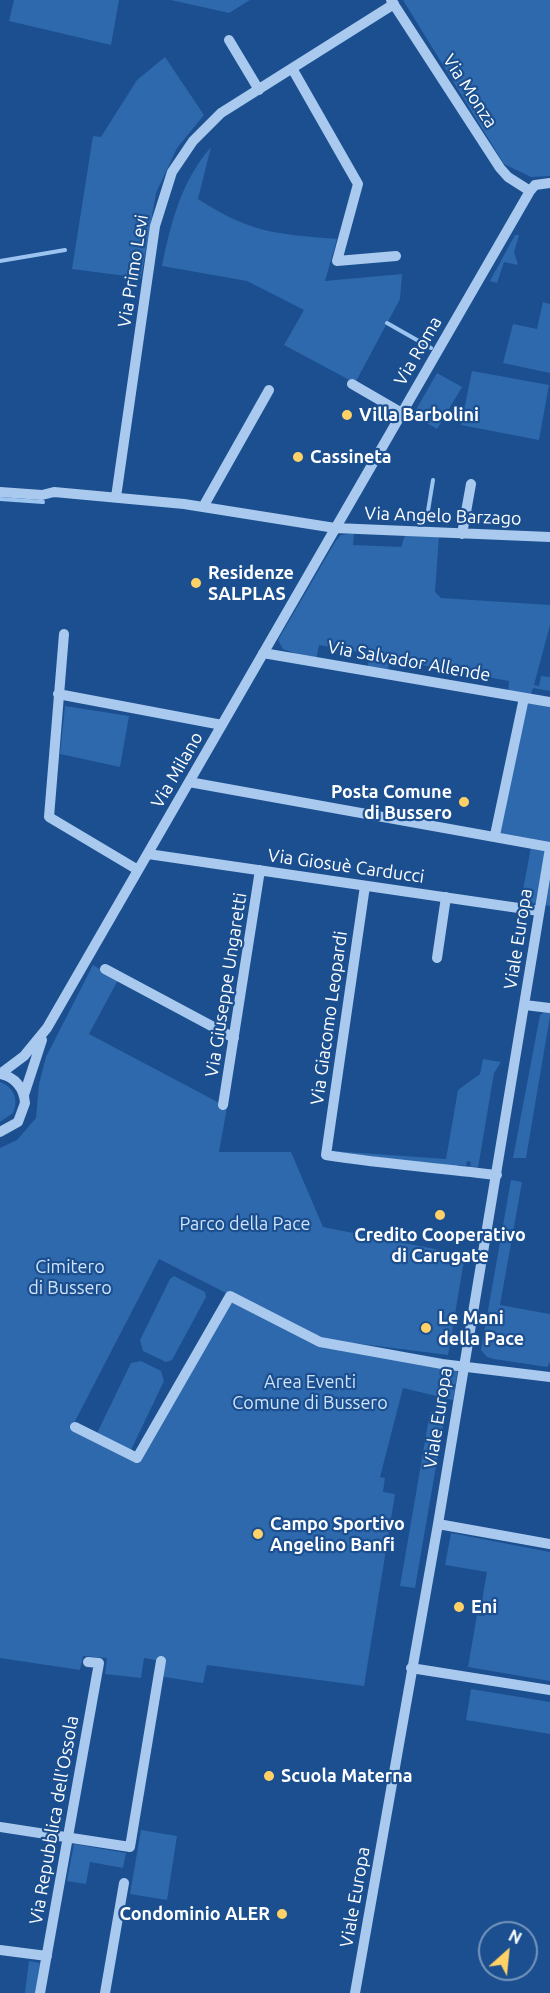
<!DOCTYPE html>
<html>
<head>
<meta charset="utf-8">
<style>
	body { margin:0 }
	#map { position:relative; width:550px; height:1993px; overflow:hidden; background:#1b4f8f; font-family:Ubuntu,sans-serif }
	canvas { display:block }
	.north { position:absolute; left:478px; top:1921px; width:60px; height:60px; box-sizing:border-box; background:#1b4f8f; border:2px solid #7695bc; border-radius:50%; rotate:27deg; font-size:16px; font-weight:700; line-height:24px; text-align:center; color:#fff }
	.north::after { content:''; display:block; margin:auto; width:21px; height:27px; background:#ffd166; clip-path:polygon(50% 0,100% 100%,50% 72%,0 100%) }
</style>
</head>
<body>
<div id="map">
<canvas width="550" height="1993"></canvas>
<div class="north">N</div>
</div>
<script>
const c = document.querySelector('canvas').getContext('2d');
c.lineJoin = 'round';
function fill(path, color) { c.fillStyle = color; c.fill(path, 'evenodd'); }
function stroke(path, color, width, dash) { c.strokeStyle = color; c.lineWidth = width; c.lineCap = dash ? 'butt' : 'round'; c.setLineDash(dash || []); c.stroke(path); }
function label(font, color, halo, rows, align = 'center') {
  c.font = font + ' Ubuntu,sans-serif'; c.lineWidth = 4.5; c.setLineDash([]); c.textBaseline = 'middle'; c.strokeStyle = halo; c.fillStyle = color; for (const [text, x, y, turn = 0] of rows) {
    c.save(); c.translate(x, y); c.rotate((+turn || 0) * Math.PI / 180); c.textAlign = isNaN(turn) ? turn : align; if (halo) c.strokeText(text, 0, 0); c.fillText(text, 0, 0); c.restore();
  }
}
fill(new Path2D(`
	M 14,0 L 119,0 L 111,45 L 9,21 Z
	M 171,0 L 250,0 L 229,13 Z
	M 403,0 L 550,0 L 550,176 L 531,177 L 504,164 Z
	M 165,57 L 204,115 L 177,148 L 156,193 L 141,278 L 72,269 L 93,136 L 101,137 L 137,80 Z
	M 211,147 L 198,199 C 251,233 275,234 337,239 L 325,281 L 402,274 L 400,299 L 355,383 L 284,345 L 304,310 L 247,281 L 162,266 C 171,222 181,182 211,147 Z
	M 515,235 L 519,235 L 514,252 L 518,265 L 504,262 L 497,283 L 490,281 Z
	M 543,302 L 550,304 L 550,373 L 503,363 L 513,324 L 537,329 Z
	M 472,371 L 549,385 L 539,440 L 461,425 Z
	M 437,373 L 462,387 L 437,429 L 413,415 Z
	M 354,533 L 353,545 L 401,547 L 405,535 L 439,536 L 435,592 L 441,598 L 550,605 L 550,625 L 534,685 L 539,686 L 541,676 L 550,677 L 550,691 L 533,688 L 530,698 L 508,695 L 509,681 L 390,659 L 387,674 L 367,670 L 370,654 L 319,645 L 316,661 L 283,649 L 278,640 L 335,542 L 341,535 Z
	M 525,699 L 550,704 L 550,906 L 521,901 L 532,842 L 496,835 Z
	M 65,706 L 129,716 L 120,767 L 60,754 Z
	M 93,965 L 118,980 L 89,1034 L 227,1107 L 219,1152 L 291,1152 L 323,1227 L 465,1255 L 448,1355 L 354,1343 L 459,1363 L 453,1400 L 403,1388 L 380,1477 L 385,1478 L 383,1492 L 395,1494 L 364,1686 L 207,1665 L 203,1683 L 158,1676 L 161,1661 L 144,1658 L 141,1678 L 105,1674 L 107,1658 L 83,1656 L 80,1670 L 0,1658 L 0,1148 L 17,1140 L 36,1118 L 39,1084 L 46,1057 ZM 159,1259 L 228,1294 L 136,1457 L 72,1427 Z
	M 544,1012 L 550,1013 L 550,1016 L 526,1158 L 513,1158 L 540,1015 Z
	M 483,1059 L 501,1062 L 494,1073 L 478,1168 L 470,1166 L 471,1162 L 467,1161 L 466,1166 L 458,1165 L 457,1168 L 332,1151 L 446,1159 L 458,1090 L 480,1074 Z
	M 0,1082 C 14,1087 19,1100 13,1113 L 0,1122 Z
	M 511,1180 L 522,1182 L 500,1305 L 550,1314 L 550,1362 L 547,1367 L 494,1359 L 487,1357 L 481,1350 Z
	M 174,1276 L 205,1292 L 206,1297 L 172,1360 L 166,1362 L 143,1351 L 140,1340 L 170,1279 Z
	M 141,1361 L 161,1371 L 164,1381 L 131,1450 L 97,1433 L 131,1363 Z
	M 430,1412 L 445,1414 L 415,1588 L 400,1586 Z
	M 451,1533 L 550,1552 L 550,1681 L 468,1667 L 477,1615 L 484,1616 L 485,1607 L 481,1606 L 487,1572 L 445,1565 Z
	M 471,1689 L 550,1702 L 550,1734 L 466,1720 Z
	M 141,1830 L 177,1836 L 167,1900 L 130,1894 Z
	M 74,1844 L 126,1853 L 123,1868 L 90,1862 L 86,1884 L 67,1881 Z
	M 29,1961 L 40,1963 L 35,1993 L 25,1993 Z`), '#2e69ad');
stroke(new Path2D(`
	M 0,261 L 65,250
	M 387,323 L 431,348
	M 0,499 L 43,502
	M 427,517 L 433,480`), '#9cc4f0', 4);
stroke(new Path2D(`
	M 391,0 L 500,168 L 508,177 L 530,191
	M 229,40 L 259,90
	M 293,70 L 358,184 L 337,261 L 396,256
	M 352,384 L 402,413
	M 0,492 L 42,495 L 54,492 L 184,504 L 335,528 L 550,537
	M 116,497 L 155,226 L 172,172 L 193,141 L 221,113 L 394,4
	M 203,507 L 269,390
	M 462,534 L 471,484
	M 64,634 L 49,817 L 138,870
	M 263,653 L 550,702
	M 58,694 L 222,725
	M 189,782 L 550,847
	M 495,835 L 524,698
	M 148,854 L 539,911
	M 365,886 L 326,1155 C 383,1164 439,1168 497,1175
	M 437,958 L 446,897
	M 105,969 L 234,1038
	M 525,1005 L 550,1008
	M 0,1074 L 24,1056 L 47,1028 L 530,191 L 535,185 L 550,183
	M 0,1074 C 15,1077 24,1088 25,1103 L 18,1122 L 0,1132
	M 24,1095 L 42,1040
	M 223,1105 L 260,870
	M 75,1427 L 137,1458 L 230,1296 L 320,1342 L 442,1364 L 550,1377
	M 438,1524 L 550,1544
	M 411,1668 L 550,1690
	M 0,1827 L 130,1847 L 161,1661
	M 0,1950 L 47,1956
	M 40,1993 L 99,1663 L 88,1662
	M 105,1993 L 124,1883
	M 355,1993 L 438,1524 L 550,848`), '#a9c9ee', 10);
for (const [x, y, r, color] of [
	[347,415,6,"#ffd166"],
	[298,457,6,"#ffd166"],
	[196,583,6,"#ffd166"],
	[464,802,6,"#ffd166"],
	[440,1215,6,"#ffd166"],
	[426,1328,6,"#ffd166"],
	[258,1534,6,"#ffd166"],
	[459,1607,6,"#ffd166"],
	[269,1776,6,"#ffd166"],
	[282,1914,6,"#ffd166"]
]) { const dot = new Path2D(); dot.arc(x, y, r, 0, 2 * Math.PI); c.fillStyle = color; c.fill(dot); stroke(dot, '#1b4f8f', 2); }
label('18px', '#fff', '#1b4f8f', [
	["Via Monza",470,91,57],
	["Via Primo Levi",133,271,-81],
	["Via Roma",418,351,-60],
	["Via Angelo Barzago",443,516,2],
	["Via Salvador Allende",409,661,10],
	["Via Milano",177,770,-60],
	["Via Giosuè Carducci",346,866,8],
	["Viale Europa",518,939,-81],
	["Via Giuseppe Ungaretti",226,985,-81],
	["Via Giacomo Leopardi",329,1018,-82],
	["Viale Europa",438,1418,-81],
	["Via Repubblica dell'Ossola",54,1820,-80],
	["Viale Europa",355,1897,-80]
]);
label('bold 18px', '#fff', '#1b4f8f', [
	["Villa Barbolini",359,415],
	["Cassineta",310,457],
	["Residenze",208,573],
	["SALPLAS",208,594],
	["Posta Comune",452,792,"right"],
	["di Bussero",452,813,"right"],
	["Credito Cooperativo",440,1235,"center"],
	["di Carugate",440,1256,"center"],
	["Le Mani",438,1318],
	["della Pace",438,1339],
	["Campo Sportivo",270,1524],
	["Angelino Banfi",270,1545],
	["Eni",471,1607],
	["Scuola Materna",281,1776],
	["Condominio ALER",270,1914,"right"]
], 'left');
label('18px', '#cfe3fa', '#1b4f8f', [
	["Parco della Pace",245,1224],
	["Cimitero",70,1267],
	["di Bussero",70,1288],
	["Area Eventi",310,1382],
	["Comune di Bussero",310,1403]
]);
</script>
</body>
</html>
